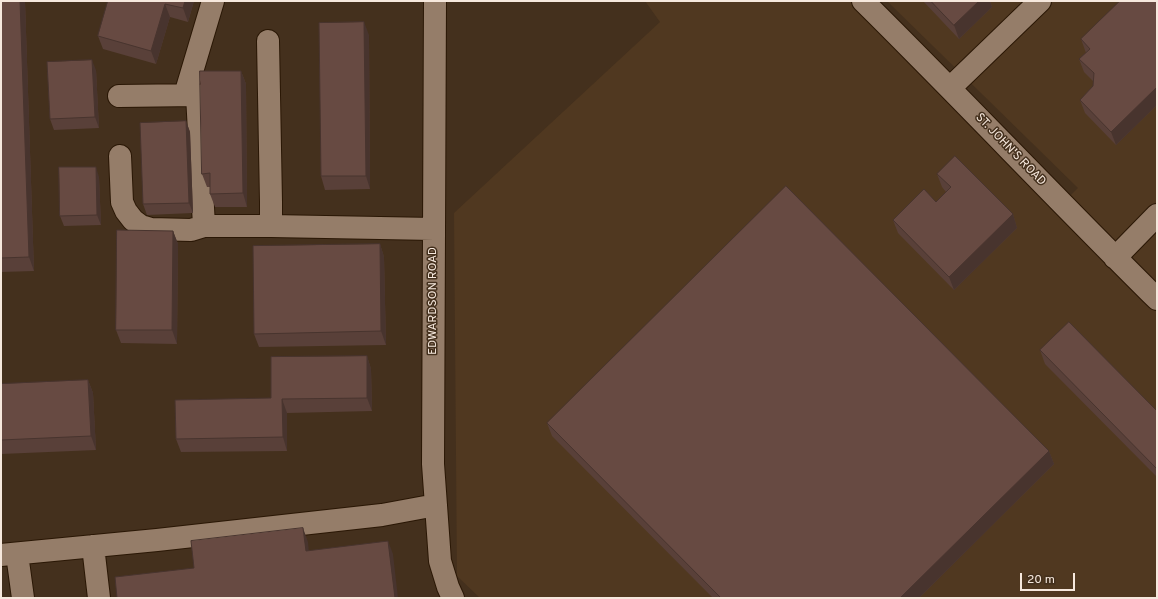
<!DOCTYPE html>
<html>
<head>
<meta charset="utf-8">
<style>
	body { margin:0 }
	#map { position:relative; width:1158px; height:599px; overflow:hidden; background:#44301d; font-family:Overpass,sans-serif }
	canvas { display:block }
	.frame { position:absolute; inset:0; border:2px solid #f6e8dd; pointer-events:none }
	.scale { position:absolute; left:1020px; top:573px; width:55px; height:18px; box-sizing:border-box; border:2px solid #f6e8dd; border-top:0; padding-left:5px; font-size:12px; line-height:14px; white-space:nowrap; color:#f6e8dd; -webkit-text-stroke:3px #44301d; paint-order:stroke }
</style>
</head>
<body>
<div id="map">
<canvas width="1158" height="599"></canvas>
<div class="frame"></div>
<div class="scale">20 m</div>
</div>
<script>
const c = document.querySelector('canvas').getContext('2d');
c.lineJoin = 'round';
function fill(path, color) { c.fillStyle = color; c.fill(path, 'evenodd'); }
function stroke(path, color, width, dash) { c.strokeStyle = color; c.lineWidth = width; c.lineCap = dash ? 'butt' : 'round'; c.setLineDash(dash || []); c.stroke(path); }
function label(font, color, halo, rows, align = 'center') {
  c.font = font + ' Overpass,sans-serif'; c.lineWidth = 3; c.setLineDash([]); c.textBaseline = 'middle'; c.strokeStyle = halo; c.fillStyle = color; for (const [text, x, y, turn = 0] of rows) {
    c.save(); c.translate(x, y); c.rotate((+turn || 0) * Math.PI / 180); c.textAlign = isNaN(turn) ? turn : align; if (halo) c.strokeText(text, 0, 0); c.fillText(text, 0, 0); c.restore();
  }
}
fill(new Path2D(`
	M 645,1 L 863,1 L 1062,204 L 1078,188 L 887,1 L 1157,1 L 1157,598 L 480,598 L 457,576 L 454,213 L 660,22 Z`), '#503820');
const minor = new Path2D(`
	M 435,1 L 433,464 L 440,561 L 448,587 L 453,598
	M 863,1 C 962,99 1058,201 1157,299
	M 268,41 L 271,202 L 271,226
	M 950,88 L 1040,1
	M 185,95 L 213,1
	M 119,96 L 197,95 L 204,226
	M 120,156 L 122,202 L 126,211 L 133,220 L 141,226 L 151,229 L 191,230 L 204,226 L 271,226 L 434,229
	M 1115,258 L 1157,215
	M 93,546 L 99,598
	M 17,554 L 23,598
	M 1,555 L 157,540 L 382,515 L 436,505`);
stroke(minor, '#2a1705', 24);
stroke(minor, '#957d69', 22);
fill(new Path2D(`
	M 1,1 L 25,1 L 34,271 L 1,272 Z
	M 108,1 L 194,1 L 188,22 L 170,17 L 156,64 L 103,49 L 98,36 Z
	M 923,1 L 990,1 L 992,7 L 959,39 Z
	M 1157,1 L 1157,105 L 1116,145 L 1085,113 L 1080,100 L 1093,86 L 1093,81 L 1084,72 L 1079,59 L 1086,53 L 1081,39 Z
	M 369,35 L 370,189 L 325,190 L 321,176 Z
	M 96,70 L 99,128 L 54,130 L 50,119 Z
	M 241,71 L 246,84 L 247,207 L 215,207 L 210,194 L 210,187 L 207,187 L 202,174 Z
	M 186,121 L 190,132 L 193,213 L 147,215 L 143,204 Z
	M 937,174 L 1013,214 L 1017,228 L 954,290 L 898,233 L 893,220 L 936,202 L 946,192 L 942,187 Z
	M 99,177 L 101,225 L 64,226 L 60,216 Z
	M 173,231 L 178,244 L 177,344 L 121,343 L 116,330 Z
	M 380,244 L 384,257 L 386,345 L 259,347 L 254,334 Z
	M 1040,350 L 1157,411 L 1157,477 L 1045,364 Z
	M 367,356 L 371,369 L 372,411 L 287,413 L 287,451 L 181,452 L 176,439 L 271,398 Z
	M 88,380 L 93,393 L 96,450 L 1,454 L 1,384 Z
	M 547,423 L 1049,451 L 1054,464 L 919,598 L 713,598 L 552,436 Z`), '#594039');
fill(new Path2D(`
	M 20,1 L 25,1 L 34,271 L 29,257 Z
	M 185,1 L 194,1 L 188,22 L 183,8 Z
	M 979,1 L 990,1 L 992,7 L 959,39 L 954,25 Z
	M 165,4 L 170,17 L 156,64 L 151,51 Z
	M 364,22 L 369,35 L 370,189 L 366,176 Z
	M 92,60 L 96,70 L 99,128 L 95,117 Z
	M 241,71 L 246,84 L 247,207 L 243,193 Z
	M 1157,87 L 1157,105 L 1116,145 L 1111,132 Z
	M 186,121 L 190,132 L 193,213 L 189,203 Z
	M 96,167 L 99,177 L 101,225 L 97,215 Z
	M 1013,214 L 1017,228 L 954,290 L 949,277 Z
	M 173,231 L 178,244 L 177,344 L 172,330 Z
	M 380,244 L 384,257 L 386,345 L 381,331 Z
	M 367,356 L 371,369 L 372,411 L 367,398 Z
	M 88,380 L 93,393 L 96,450 L 91,436 Z
	M 282,399 L 287,413 L 287,451 L 283,437 Z
	M 1049,451 L 1054,464 L 919,598 L 900,598 Z
	M 303,528 L 308,542 L 310,564 L 306,551 Z
	M 388,541 L 393,554 L 398,598 L 395,598 Z`), '#48342e');
const building = new Path2D(`
	M 1,1 L 20,1 L 29,257 L 1,258 Z
	M 108,1 L 185,1 L 183,8 L 165,4 L 151,51 L 98,36 Z
	M 931,1 L 979,1 L 954,25 Z
	M 1120,1 L 1157,1 L 1157,87 L 1111,132 L 1080,100 L 1093,86 L 1094,73 L 1079,59 L 1090,49 L 1081,39 Z
	M 364,22 L 366,176 L 321,176 L 319,23 Z
	M 92,60 L 95,117 L 50,119 L 47,62 Z
	M 200,71 L 241,71 L 243,193 L 210,194 L 210,173 L 202,174 Z
	M 186,121 L 189,203 L 143,204 L 140,123 Z
	M 955,156 L 1013,214 L 949,277 L 893,220 L 924,189 L 936,202 L 951,187 L 937,174 Z
	M 59,167 L 96,167 L 97,215 L 60,216 Z
	M 786,186 L 1049,451 L 900,598 L 721,598 L 547,423 Z
	M 117,230 L 173,231 L 172,330 L 116,330 Z
	M 380,244 L 381,331 L 254,334 L 253,246 Z
	M 1069,322 L 1157,411 L 1157,469 L 1040,350 Z
	M 367,356 L 367,398 L 282,399 L 283,437 L 176,439 L 175,400 L 271,398 L 271,357 Z
	M 88,380 L 91,436 L 1,440 L 1,384 Z
	M 303,528 L 306,551 L 388,541 L 395,598 L 117,598 L 115,577 L 194,568 L 191,541 Z`);
fill(building, '#674a42');
stroke(building, '#48342e', 1);
label('12px', '#f6e8dd', '#44301d', [
	["ST. JOHN'S ROAD",1010,150,46],
	["EDWARDSON ROAD",434,301,-90]
]);
</script>
</body>
</html>
